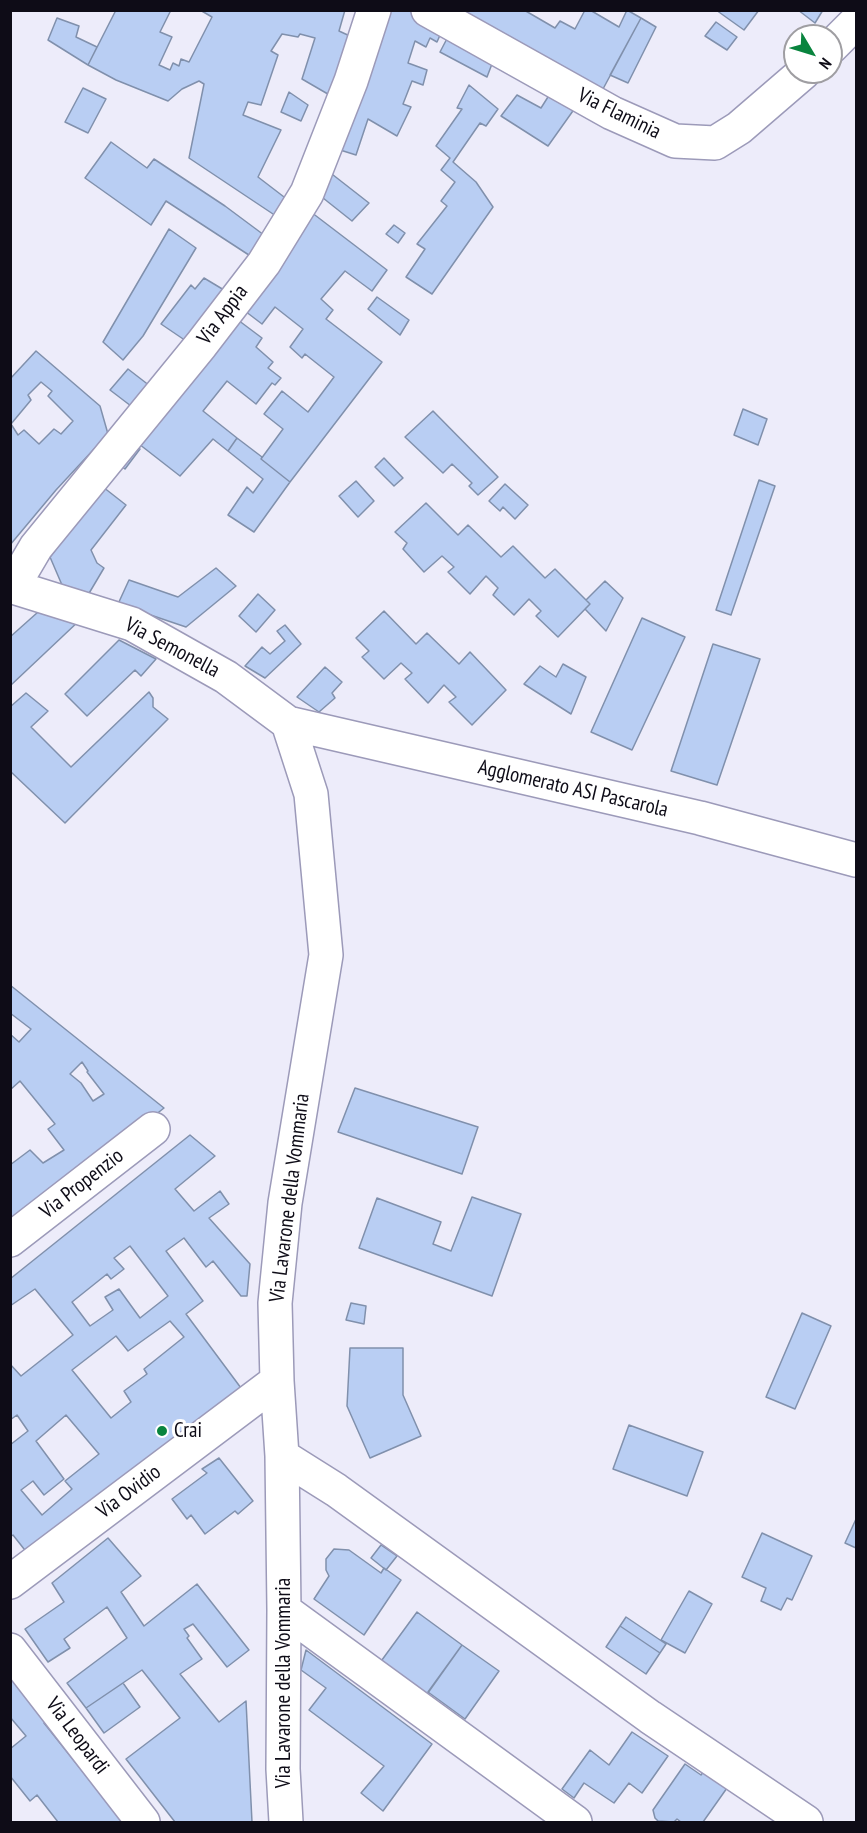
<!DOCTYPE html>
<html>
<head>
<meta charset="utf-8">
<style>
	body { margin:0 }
	#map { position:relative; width:867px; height:1833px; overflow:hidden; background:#edecfa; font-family:"PT Sans Narrow",sans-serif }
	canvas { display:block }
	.frame { position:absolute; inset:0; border:12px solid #0e0c17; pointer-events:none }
	.north { position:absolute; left:783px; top:24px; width:60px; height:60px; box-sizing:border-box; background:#fff; border:2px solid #9f9ea2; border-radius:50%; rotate:128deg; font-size:16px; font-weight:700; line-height:24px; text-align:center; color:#0e0c17 }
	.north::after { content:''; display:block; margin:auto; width:21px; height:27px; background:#09843e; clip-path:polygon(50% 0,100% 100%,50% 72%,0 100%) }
</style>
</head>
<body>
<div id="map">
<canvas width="867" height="1833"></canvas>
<div class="frame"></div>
<div class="north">N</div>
</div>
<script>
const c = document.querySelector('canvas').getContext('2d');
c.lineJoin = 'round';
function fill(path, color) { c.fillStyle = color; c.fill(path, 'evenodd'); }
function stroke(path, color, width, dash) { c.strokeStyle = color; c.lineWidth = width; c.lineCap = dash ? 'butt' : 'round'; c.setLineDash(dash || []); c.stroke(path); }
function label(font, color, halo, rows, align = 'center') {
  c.font = font + ' "PT Sans Narrow",sans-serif'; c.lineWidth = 6; c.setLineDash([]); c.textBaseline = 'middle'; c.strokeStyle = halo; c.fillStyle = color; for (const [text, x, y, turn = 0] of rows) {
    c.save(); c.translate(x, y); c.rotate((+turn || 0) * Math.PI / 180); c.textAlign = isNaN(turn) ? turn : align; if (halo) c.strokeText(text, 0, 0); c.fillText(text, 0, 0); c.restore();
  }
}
const building = new Path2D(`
	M 116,10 L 171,10 L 160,32 L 172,37 L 159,65 L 170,70 L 173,63 L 179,66 L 181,59 L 189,62 L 212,17 L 200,10 L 345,10 L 339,31 L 352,37 L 333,97 L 302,79 L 315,38 L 300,34 L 298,37 L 282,34 L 271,51 L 278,55 L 261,105 L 248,102 L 243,115 L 281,130 L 258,177 L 288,200 L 279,218 L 189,158 L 204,84 L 199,81 L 182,89 L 168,101 L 116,80 L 88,65 Z
	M 382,10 L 412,10 L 444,26 L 437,42 L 430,38 L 426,47 L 415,41 L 408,63 L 427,70 L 423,85 L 412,81 L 403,104 L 411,107 L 397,136 L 368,119 L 356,155 L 337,149 Z
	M 463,10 L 524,10 L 555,28 L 560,21 L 575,29 L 585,10 L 590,10 L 619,27 L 627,10 L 641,18 L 603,89 L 543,57 L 461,19 Z
	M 716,10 L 759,10 L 744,30 Z
	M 798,10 L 823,10 L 815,23 Z
	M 57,18 L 79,26 L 76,37 L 97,47 L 88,65 L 48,40 Z
	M 641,18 L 656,27 L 628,83 L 610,75 Z
	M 716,22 L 737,37 L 727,50 L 705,36 Z
	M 451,31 L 495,56 L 487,77 L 440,52 Z
	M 469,85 L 498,109 L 486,126 L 480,123 L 453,162 L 476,182 L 493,207 L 432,294 L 406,277 L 425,249 L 417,244 L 447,206 L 441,201 L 455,182 L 441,170 L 450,158 L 436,146 L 462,109 L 457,108 Z
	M 83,88 L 106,99 L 88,133 L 65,122 Z
	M 553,89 L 580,101 L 548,146 L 501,116 L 517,95 L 541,108 Z
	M 289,92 L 308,105 L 301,121 L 281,112 Z
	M 111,142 L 147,168 L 154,159 L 225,206 L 268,238 L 255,259 L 166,201 L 151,225 L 85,178 Z
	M 328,171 L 369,203 L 352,221 L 318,194 Z
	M 307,209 L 387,270 L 372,291 L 345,271 L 321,299 L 333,310 L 326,319 L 382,362 L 290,482 L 261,459 L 283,429 L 264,414 L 282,391 L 308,412 L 334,377 L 305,354 L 302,358 L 290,347 L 303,329 L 275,307 L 262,324 L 241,308 Z
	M 394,225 L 405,233 L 398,243 L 386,234 Z
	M 169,229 L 196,248 L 143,336 L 123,360 L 103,342 Z
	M 204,278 L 229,293 L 192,345 L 161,324 L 191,285 L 195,289 Z
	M 377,297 L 409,320 L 400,335 L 368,309 Z
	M 234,317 L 262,338 L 256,347 L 273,362 L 268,368 L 281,378 L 275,385 L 272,383 L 256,404 L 227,381 L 203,411 L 237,438 L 228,451 L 213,439 L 180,476 L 139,444 Z
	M 36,351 L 100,406 L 108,434 L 56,490 L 10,545 L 10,379 ZM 41,382 L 52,391 L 48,396 L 73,421 L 61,434 L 54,429 L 39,444 L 24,430 L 18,435 L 11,424 L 31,400 L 28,395 Z
	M 128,369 L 150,386 L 131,406 L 110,390 Z
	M 743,409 L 767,419 L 758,445 L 734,435 Z
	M 433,411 L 498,477 L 478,495 L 469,486 L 472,483 L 452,464 L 443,473 L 405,437 Z
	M 237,438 L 262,457 L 261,459 L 290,482 L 254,532 L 228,515 L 247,487 L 253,493 L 263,479 L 228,451 Z
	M 132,443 L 140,449 L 125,469 L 117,463 Z
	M 384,458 L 403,478 L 394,486 L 375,467 Z
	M 759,480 L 775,486 L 731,615 L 716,610 Z
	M 356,481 L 374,501 L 358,517 L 339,496 Z
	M 505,484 L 528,505 L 515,519 L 503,507 L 500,511 L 489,501 Z
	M 103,487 L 126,505 L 91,550 L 97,563 L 104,568 L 88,595 L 62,585 L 50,557 Z
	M 426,503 L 458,535 L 468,525 L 501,557 L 513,546 L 545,578 L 555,569 L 590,604 L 558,637 L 536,616 L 541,611 L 529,599 L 514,615 L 493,595 L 498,588 L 486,576 L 470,594 L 448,572 L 454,567 L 442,556 L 424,572 L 403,549 L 407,543 L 395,532 Z
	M 216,568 L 236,586 L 186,627 L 118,604 L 129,580 L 178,597 Z
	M 605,581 L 623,598 L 606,631 L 585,609 L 590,604 L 586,600 Z
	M 258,594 L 275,610 L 256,632 L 239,616 Z
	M 47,604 L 81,619 L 10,686 L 10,637 Z
	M 384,611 L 416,644 L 427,633 L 459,664 L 470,652 L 506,690 L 472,725 L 449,702 L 456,697 L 444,685 L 428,703 L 405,679 L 412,673 L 401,663 L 384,679 L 362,657 L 369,651 L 356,638 Z
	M 642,618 L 685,637 L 632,750 L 591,732 Z
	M 285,625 L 301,644 L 265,678 L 245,666 L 262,647 L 270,654 L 285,641 L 277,631 Z
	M 119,640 L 156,659 L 141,676 L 135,670 L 87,716 L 65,694 Z
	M 713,644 L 760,659 L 717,785 L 671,771 Z
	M 563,664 L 586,677 L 571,714 L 524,684 L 540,666 L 556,677 Z
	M 325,667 L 342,682 L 332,693 L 335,698 L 319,712 L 297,697 Z
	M 149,692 L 153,698 L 153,707 L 168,719 L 65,823 L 10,771 L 10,707 L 26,693 L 48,711 L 31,727 L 71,767 Z
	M 10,985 L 164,1108 L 10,1230 L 10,1165 L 30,1150 L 43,1163 L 64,1150 L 48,1129 L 55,1124 L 20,1081 L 10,1090 L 10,1034 L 19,1042 L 31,1029 L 10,1013 ZM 82,1062 L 88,1071 L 87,1072 L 104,1094 L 93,1101 L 81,1083 L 70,1074 Z
	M 355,1088 L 478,1127 L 462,1174 L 338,1132 Z
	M 190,1135 L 215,1156 L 175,1189 L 194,1211 L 220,1191 L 229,1204 L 209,1218 L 250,1264 L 247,1296 L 241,1296 L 213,1261 L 206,1267 L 184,1238 L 166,1251 L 203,1301 L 186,1314 L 241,1388 L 28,1554 L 13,1535 L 10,1537 L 10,1445 L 28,1431 L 17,1415 L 10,1420 L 10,1364 L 21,1376 L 73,1335 L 35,1289 L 10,1306 L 10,1279 ZM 130,1246 L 168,1296 L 140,1318 L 119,1289 L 105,1297 L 113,1310 L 90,1326 L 72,1302 L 107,1274 L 111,1279 L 124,1269 L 114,1258 ZM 170,1321 L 184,1337 L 144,1369 L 147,1374 L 124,1391 L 131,1402 L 111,1418 L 72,1370 L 116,1336 L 128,1351 ZM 66,1415 L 99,1454 L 65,1481 L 72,1489 L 42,1515 L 21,1490 L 33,1481 L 44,1495 L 64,1479 L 36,1441 Z
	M 472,1197 L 521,1214 L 492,1296 L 359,1248 L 377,1198 L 441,1222 L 433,1244 L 451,1251 Z
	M 351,1303 L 366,1306 L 364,1324 L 346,1320 Z
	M 802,1313 L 831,1326 L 795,1409 L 766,1397 Z
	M 350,1348 L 403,1348 L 403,1395 L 421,1436 L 370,1458 L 347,1406 Z
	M 629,1425 L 703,1452 L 687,1496 L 613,1469 Z
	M 219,1458 L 253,1501 L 238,1514 L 235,1511 L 205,1534 L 191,1515 L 187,1519 L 172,1499 L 207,1473 L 202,1469 Z
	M 856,1519 L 856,1548 L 845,1543 Z
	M 762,1533 L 812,1556 L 792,1600 L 787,1598 L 781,1610 L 761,1601 L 766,1588 L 742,1577 Z
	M 108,1538 L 141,1576 L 121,1592 L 144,1626 L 197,1584 L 249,1650 L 227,1667 L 193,1624 L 184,1629 L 189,1636 L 187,1638 L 202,1659 L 180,1674 L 219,1722 L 246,1701 L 252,1822 L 175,1822 L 126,1759 L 180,1718 L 142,1670 L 86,1708 L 67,1683 L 127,1638 L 107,1607 L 64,1639 L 70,1648 L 48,1662 L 25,1629 L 64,1602 L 52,1583 Z
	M 381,1545 L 397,1556 L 386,1570 L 371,1558 Z
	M 334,1549 L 349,1550 L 381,1573 L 384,1568 L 401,1580 L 364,1635 L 314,1599 L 329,1576 L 326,1570 L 326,1559 Z
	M 689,1591 L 712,1604 L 685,1653 L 661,1640 Z
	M 417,1612 L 462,1645 L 425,1697 L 379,1664 Z
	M 626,1617 L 666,1644 L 660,1653 L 620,1626 Z
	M 620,1626 L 660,1653 L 646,1674 L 606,1647 Z
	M 462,1645 L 499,1671 L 465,1719 L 428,1692 Z
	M 306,1650 L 432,1744 L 383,1811 L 361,1793 L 384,1766 L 309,1710 L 326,1688 L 301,1670 Z
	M 10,1668 L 48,1720 L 44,1723 L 123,1822 L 58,1822 L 37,1795 L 30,1801 L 10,1776 L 10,1749 L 26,1736 L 10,1717 Z
	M 123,1683 L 140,1707 L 104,1733 L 86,1708 Z
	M 632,1732 L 668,1756 L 642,1793 L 629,1783 L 614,1803 L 584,1783 L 574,1798 L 562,1789 L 590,1750 L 609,1765 Z
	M 685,1764 L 701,1775 L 704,1771 L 727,1788 L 703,1822 L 681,1822 L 677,1819 L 674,1822 L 658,1821 L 655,1818 L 653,1810 Z`);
fill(building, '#b9cef3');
stroke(building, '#8090ac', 1.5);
const street = new Path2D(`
	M 428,10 L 612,113 L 675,141 L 715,143 L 739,128 L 804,72
	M 831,47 L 856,22
	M 10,586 L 132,624 L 226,677 L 288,723 L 700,818 L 856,860
	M 13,586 L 36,547 L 201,345 L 264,263 L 307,193 L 351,81 L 374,10
	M 10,1240 L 153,1129
	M 282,1456 L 336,1490 L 650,1717 L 806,1822
	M 10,1582 L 277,1381
	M 284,1610 L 575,1822
	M 10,1650 L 143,1822
	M 286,1822 L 283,1769 L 284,1610 L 282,1456 L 277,1381 L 275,1303 L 285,1203 L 326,955 L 311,794 L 288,723`);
stroke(street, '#9c9ab9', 36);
stroke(street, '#fff', 33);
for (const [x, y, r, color] of [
	[162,1431,6,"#09843e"]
]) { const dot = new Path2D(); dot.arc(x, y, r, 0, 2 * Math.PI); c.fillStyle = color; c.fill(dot); stroke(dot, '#fff', 2); }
label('21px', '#0e0c17', '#fff', [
	["Via Flaminia",619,114,26],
	["Via Appia",223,315,-53],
	["Via Semonella",172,648,28],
	["Agglomerato ASI Pascarola",573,789,13],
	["Via Propenzio",82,1184,-38],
	["Via Lavarone della Vommaria",290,1198,-83],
	["Via Ovidio",129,1492,-37],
	["Via Lavarone della Vommaria",284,1683,-90],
	["Via Leopardi",77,1736,53]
]);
label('21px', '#0e0c17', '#fff', [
	["Crai",174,1431]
], 'left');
</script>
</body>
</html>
